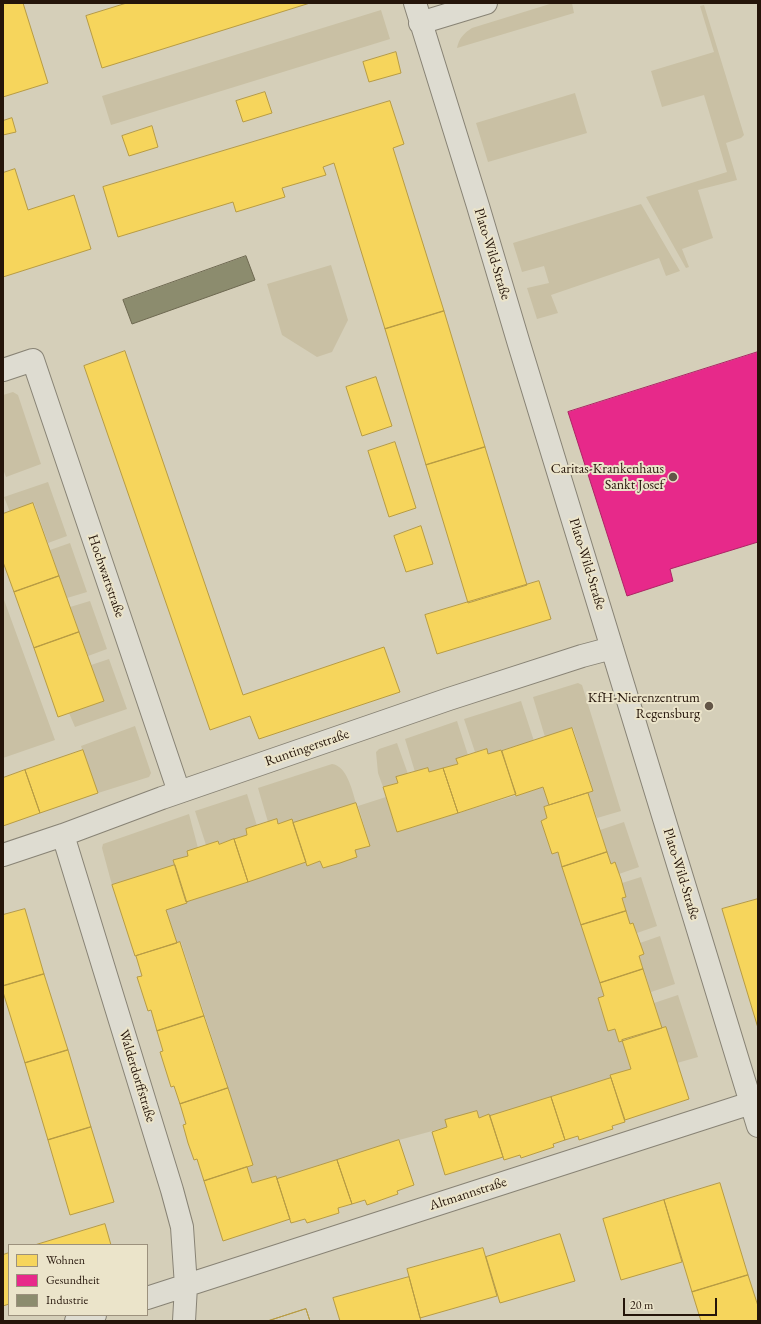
<!DOCTYPE html>
<html>
<head>
<meta charset="utf-8">
<style>
	body { margin:0 }
	#map { position:relative; width:761px; height:1324px; overflow:hidden; background:#d5cfb9; font-family:"EB Garamond",serif }
	canvas { display:block }
	.frame { position:absolute; inset:0; border:4px solid #25150a; pointer-events:none }
	.legend { position:absolute; left:8px; top:1244px; width:140px; height:72px; box-sizing:border-box; background:#ebe4ca; border:1px solid #9c917d; margin:0; padding:5px 7px; list-style:none; font-size:12px; color:#25150a }
	.legend li { display:flex; align-items:center; gap:8px; height:20px }
	.legend b { width:20px; border:1px solid #9c917d }
	.scale { position:absolute; left:623px; top:1298px; width:94px; height:18px; box-sizing:border-box; border:2px solid #25150a; border-top:0; padding-left:5px; font-size:12px; line-height:14px; white-space:nowrap; color:#25150a; -webkit-text-stroke:3px #ebe4ca; paint-order:stroke }
</style>
</head>
<body>
<div id="map">
<canvas width="761" height="1324"></canvas>
<div class="frame"></div>
<ul class="legend">
<li><b style="height:11px;background:#f6d55c"></b>Wohnen</li>
<li><b style="height:11px;background:#e7298a"></b>Gesundheit</li>
<li><b style="height:11px;background:#8c8c6e"></b>Industrie</li>
</ul>
<div class="scale">20 m</div>
</div>
<script>
const c = document.querySelector('canvas').getContext('2d');
c.lineJoin = 'round';
function fill(path, color) { c.fillStyle = color; c.fill(path, 'evenodd'); }
function stroke(path, color, width, dash) { c.strokeStyle = color; c.lineWidth = width; c.lineCap = dash ? 'butt' : 'round'; c.setLineDash(dash || []); c.stroke(path); }
function label(font, color, halo, rows, align = 'center') {
  c.font = font + ' "EB Garamond",serif'; c.lineWidth = 4; c.setLineDash([]); c.textBaseline = 'middle'; c.strokeStyle = halo; c.fillStyle = color; for (const [text, x, y, turn = 0] of rows) {
    c.save(); c.translate(x, y); c.rotate((+turn || 0) * Math.PI / 180); c.textAlign = isNaN(turn) ? turn : align; if (halo) c.strokeText(text, 0, 0); c.fillText(text, 0, 0); c.restore();
  }
}
fill(new Path2D(`
	M 553,3 L 572,3 L 574,13 L 457,48 C 459,38 464,33 472,28 Z
	M 704,5 L 744,135 L 741,138 L 726,143 L 737,180 L 698,190 L 713,238 L 682,249 L 689,267 L 686,268 L 646,197 L 727,172 L 704,95 L 662,107 L 651,71 L 714,52 L 700,6 Z
	M 381,10 L 390,39 L 111,125 L 102,96 Z
	M 575,93 L 587,133 L 488,162 L 476,123 Z
	M 641,204 L 680,271 L 666,276 L 659,258 L 551,295 L 558,313 L 537,319 L 527,288 L 549,283 L 544,266 L 522,272 L 513,243 Z
	M 331,265 L 348,320 L 332,352 L 317,357 L 282,335 L 267,284 Z
	M 13,392 L 18,395 L 41,464 L 6,477 L 3,469 L 3,395 Z
	M 48,482 L 67,536 L 48,543 L 34,503 L 10,512 L 4,497 Z
	M 70,543 L 87,592 L 67,598 L 50,550 Z
	M 3,597 L 55,740 L 3,758 Z
	M 90,601 L 107,649 L 88,656 L 70,607 Z
	M 109,659 L 127,709 L 75,727 L 69,713 L 104,701 L 91,665 Z
	M 578,683 L 582,685 L 621,811 L 597,818 L 588,793 L 593,791 L 573,728 L 545,737 L 533,697 Z
	M 521,701 L 534,741 L 488,754 L 486,749 L 475,752 L 464,719 Z
	M 457,721 L 468,755 L 457,759 L 458,764 L 429,772 L 427,768 L 415,772 L 405,739 Z
	M 135,726 L 151,773 L 149,777 L 98,793 L 81,746 Z
	M 397,743 L 408,774 L 397,777 L 398,783 L 383,787 L 378,773 L 376,752 L 379,749 Z
	M 332,764 C 347,766 352,790 356,803 L 293,823 L 292,820 L 278,824 L 277,819 L 268,822 L 258,788 Z
	M 543,787 L 549,805 L 544,807 L 547,818 L 541,821 L 552,854 L 558,852 L 600,983 L 604,996 L 598,999 L 608,1030 L 615,1029 L 619,1042 L 622,1040 L 631,1069 L 611,1075 L 611,1078 L 490,1116 L 489,1114 L 479,1118 L 477,1111 L 462,1116 L 447,1127 L 399,1140 L 277,1179 L 276,1176 L 252,1183 L 247,1167 L 253,1165 L 181,942 L 177,943 L 166,910 L 186,902 L 306,862 L 307,866 L 320,861 L 323,868 L 357,857 L 355,850 L 370,845 L 358,806 L 386,797 L 397,832 Z
	M 247,794 L 257,826 L 246,829 L 247,835 L 219,844 L 218,841 L 206,845 L 195,811 Z
	M 189,814 L 198,848 L 188,856 L 173,860 L 175,865 L 112,885 L 102,848 L 103,844 Z
	M 624,822 L 639,867 L 619,874 L 615,863 L 611,864 L 600,830 Z
	M 641,877 L 657,926 L 637,933 L 633,923 L 630,924 L 622,898 L 626,897 L 622,883 Z
	M 660,936 L 675,984 L 651,992 L 639,956 L 640,943 Z
	M 678,995 L 698,1057 L 677,1063 L 666,1027 L 662,1028 L 654,1003 Z`), '#c9c0a4');
const homes = new Path2D(`
	M 3,3 L 23,3 L 48,83 L 3,97 Z
	M 127,3 L 310,3 L 102,68 L 86,16 Z
	M 396,52 L 401,73 L 369,82 L 363,62 Z
	M 265,92 L 272,113 L 243,122 L 236,101 Z
	M 390,101 L 404,144 L 393,148 L 444,311 L 385,329 L 334,163 L 323,167 L 326,175 L 282,188 L 285,197 L 236,212 L 233,202 L 118,237 L 103,187 Z
	M 12,118 L 16,132 L 3,135 L 3,121 Z
	M 152,126 L 158,147 L 129,156 L 122,136 Z
	M 15,169 L 28,210 L 74,195 L 91,249 L 3,277 L 3,173 Z
	M 444,311 L 485,447 L 426,465 L 385,329 Z
	M 125,351 L 243,695 L 384,647 L 400,692 L 259,739 L 250,716 L 210,730 L 84,366 Z
	M 376,377 L 392,426 L 362,436 L 346,387 Z
	M 395,442 L 416,508 L 389,517 L 368,451 Z
	M 485,447 L 527,585 L 468,603 L 426,465 Z
	M 33,503 L 59,576 L 14,592 L 3,562 L 3,514 Z
	M 421,526 L 433,564 L 406,572 L 394,536 Z
	M 59,576 L 79,632 L 34,648 L 14,592 Z
	M 539,581 L 551,619 L 437,654 L 425,615 Z
	M 79,632 L 104,701 L 58,717 L 34,648 Z
	M 572,728 L 593,791 L 549,805 L 543,787 L 516,796 L 502,751 Z
	M 487,749 L 488,754 L 501,750 L 516,794 L 458,813 L 443,768 L 458,764 L 456,759 Z
	M 83,750 L 98,793 L 40,813 L 25,770 Z
	M 428,768 L 429,772 L 443,768 L 458,813 L 397,832 L 383,787 L 398,783 L 396,777 Z
	M 25,770 L 40,813 L 3,826 L 3,778 Z
	M 588,793 L 607,852 L 562,867 L 558,852 L 552,854 L 541,821 L 547,818 L 544,807 Z
	M 356,803 L 370,846 L 355,850 L 357,857 L 340,863 L 323,868 L 320,861 L 307,866 L 293,823 Z
	M 277,819 L 278,824 L 292,819 L 306,862 L 248,882 L 234,839 L 247,835 L 246,829 Z
	M 234,839 L 248,882 L 186,902 L 173,860 L 188,856 L 187,851 L 218,841 L 219,844 Z
	M 607,852 L 611,864 L 615,862 L 621,879 L 626,897 L 622,898 L 626,911 L 581,925 L 562,867 Z
	M 175,865 L 187,903 L 166,910 L 177,943 L 135,956 L 112,885 Z
	M 758,899 L 758,1028 L 722,909 Z
	M 25,909 L 44,974 L 3,986 L 3,915 Z
	M 626,911 L 630,924 L 633,923 L 644,954 L 639,956 L 643,969 L 600,983 L 581,925 Z
	M 180,942 L 204,1016 L 157,1031 L 151,1010 L 148,1011 L 137,977 L 142,976 L 136,956 Z
	M 643,969 L 662,1028 L 619,1042 L 615,1029 L 608,1031 L 598,998 L 604,996 L 600,983 Z
	M 44,974 L 68,1050 L 25,1063 L 3,992 L 3,986 Z
	M 204,1016 L 228,1088 L 180,1104 L 174,1086 L 171,1087 L 160,1052 L 163,1051 L 157,1031 Z
	M 666,1027 L 689,1099 L 625,1120 L 610,1075 L 631,1069 L 622,1040 Z
	M 68,1050 L 91,1127 L 48,1140 L 25,1063 Z
	M 611,1078 L 625,1122 L 612,1126 L 613,1129 L 579,1140 L 578,1136 L 565,1140 L 551,1097 Z
	M 228,1088 L 253,1165 L 204,1181 L 197,1159 L 194,1160 L 188,1143 L 183,1125 L 186,1124 L 180,1104 Z
	M 551,1097 L 565,1140 L 553,1144 L 554,1147 L 521,1158 L 520,1155 L 504,1160 L 490,1116 Z
	M 477,1111 L 479,1118 L 489,1114 L 503,1157 L 445,1175 L 432,1132 L 447,1127 L 445,1120 Z
	M 91,1127 L 114,1202 L 70,1215 L 48,1140 Z
	M 399,1140 L 414,1185 L 397,1191 L 398,1194 L 367,1205 L 365,1200 L 352,1204 L 337,1160 Z
	M 337,1160 L 352,1204 L 338,1208 L 339,1213 L 307,1223 L 305,1219 L 291,1223 L 277,1179 Z
	M 247,1167 L 252,1183 L 276,1176 L 290,1219 L 223,1241 L 204,1181 Z
	M 720,1183 L 748,1275 L 692,1292 L 664,1200 Z
	M 664,1200 L 682,1262 L 621,1280 L 603,1219 Z
	M 105,1224 L 111,1245 L 35,1245 Z
	M 560,1234 L 575,1281 L 500,1303 L 486,1257 Z
	M 483,1248 L 497,1296 L 420,1318 L 407,1269 Z
	M 9,1253 L 9,1304 L 3,1306 L 3,1255 Z
	M 748,1275 L 758,1306 L 758,1321 L 701,1321 L 692,1292 Z
	M 409,1277 L 421,1321 L 340,1321 L 333,1298 Z
	M 306,1309 L 310,1321 L 268,1321 Z
	M 306,1309 L 310,1321 L 268,1321 Z`);
fill(homes, '#f6d55c');
stroke(homes, '#b79b43', 1);
const health = new Path2D(`
	M 758,352 L 758,542 L 670,569 L 673,581 L 627,596 L 568,412 Z`);
fill(health, '#e7298a');
stroke(health, '#ad2364', 1);
const industry = new Path2D(`
	M 246,256 L 255,280 L 132,324 L 123,300 Z`);
fill(industry, '#8c8c6e');
stroke(industry, '#6d6850', 1);
const street = new Path2D(`
	M 415,3 L 478,206 L 519,344 L 758,1126
	M 420,23 L 486,3
	M 3,370 L 33,360 L 179,792
	M 63,835 L 172,1190 L 182,1227 L 186,1286 L 184,1321
	M 3,855 L 63,835 L 162,798 L 449,699 L 582,656 L 612,648
	M 147,1298 L 751,1103
	M 76,1321 L 95,1315`);
stroke(street, '#888375', 24);
stroke(street, '#dedcd1', 22);
for (const [x, y, r, color] of [
	[673,477,5,"#635647"],
	[709,706,5,"#635647"]
]) { const dot = new Path2D(); dot.arc(x, y, r, 0, 2 * Math.PI); c.fillStyle = color; c.fill(dot); stroke(dot, '#ebe4ca', 1.5); }
label('14px', '#25150a', '#ebe4ca', [
	["Plato-Wild-Straße",492,254,73],
	["Plato-Wild-Straße",587,564,73],
	["Hochwartstraße",106,576,71],
	["Runtingerstraße",307,748,-19],
	["Plato-Wild-Straße",681,874,73],
	["Walderdorffstraße",137,1076,73],
	["Altmannstraße",468,1194,-18]
]);
label('14px', '#25150a', '#ebe4ca', [
	["Caritas-Krankenhaus",664,469],
	["Sankt Josef",664,485],
	["KfH-Nierenzentrum",700,698],
	["Regensburg",700,714]
], 'right');
</script>
</body>
</html>
